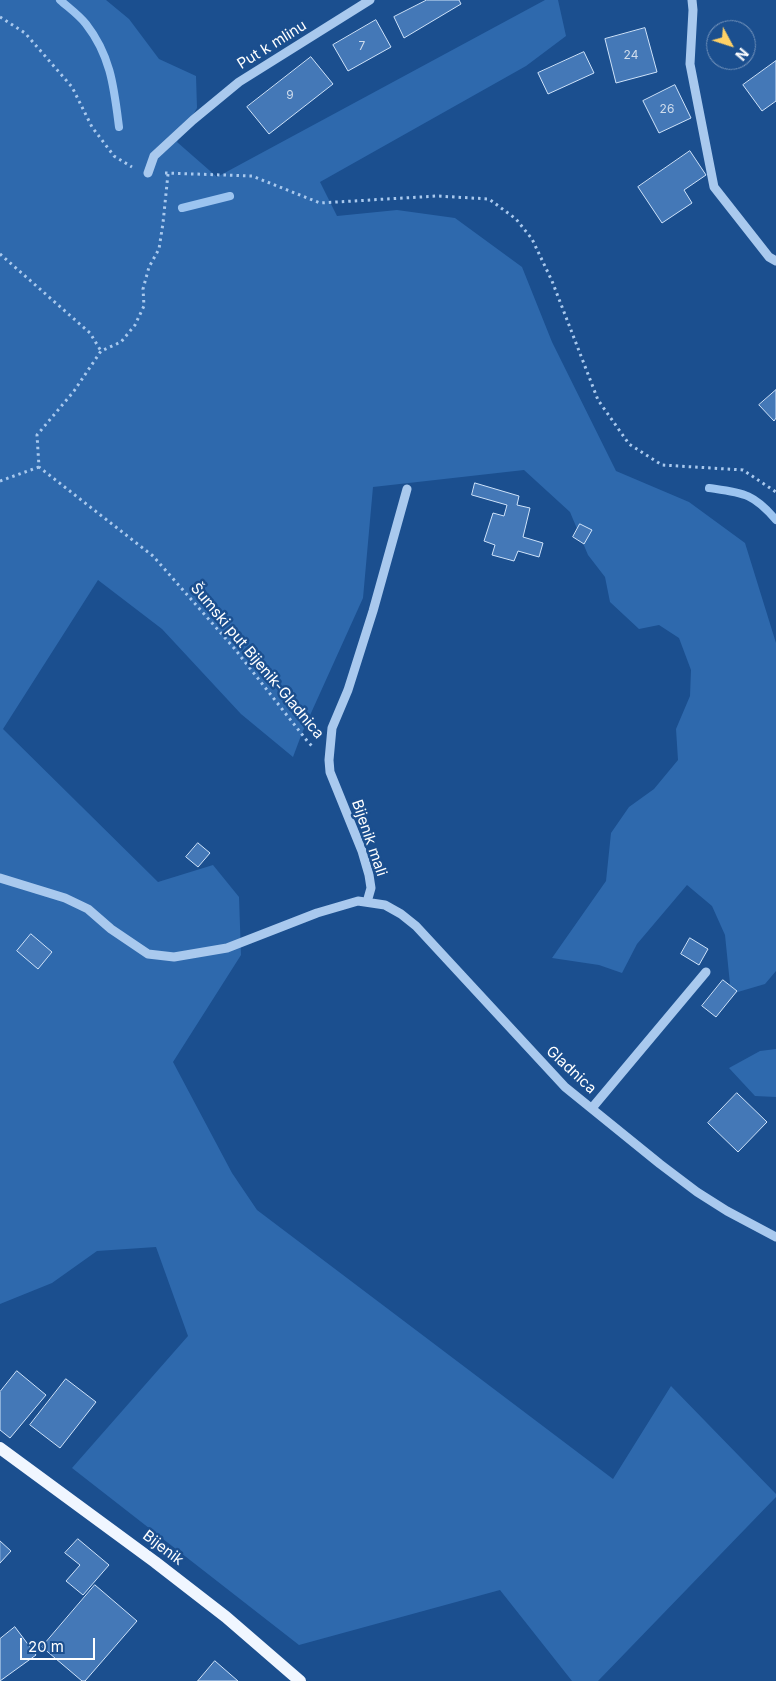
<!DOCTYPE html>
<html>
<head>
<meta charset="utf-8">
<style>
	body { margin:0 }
	#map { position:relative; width:776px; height:1681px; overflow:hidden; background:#1b4f8f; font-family:Inter,sans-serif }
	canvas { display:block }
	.north { position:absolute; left:706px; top:20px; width:50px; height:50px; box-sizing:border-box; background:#1b4f8f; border:1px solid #7695bc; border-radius:50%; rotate:130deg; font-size:14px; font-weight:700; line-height:20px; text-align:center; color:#fff }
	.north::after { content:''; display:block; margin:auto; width:18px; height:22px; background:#ffd166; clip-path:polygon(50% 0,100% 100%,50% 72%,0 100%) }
	.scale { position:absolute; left:20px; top:1638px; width:75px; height:22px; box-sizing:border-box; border:2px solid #fff; border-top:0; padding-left:6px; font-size:15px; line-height:18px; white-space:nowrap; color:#fff; -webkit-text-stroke:4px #1b4f8f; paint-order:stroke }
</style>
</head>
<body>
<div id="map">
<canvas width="776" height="1681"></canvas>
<div class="north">N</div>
<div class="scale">20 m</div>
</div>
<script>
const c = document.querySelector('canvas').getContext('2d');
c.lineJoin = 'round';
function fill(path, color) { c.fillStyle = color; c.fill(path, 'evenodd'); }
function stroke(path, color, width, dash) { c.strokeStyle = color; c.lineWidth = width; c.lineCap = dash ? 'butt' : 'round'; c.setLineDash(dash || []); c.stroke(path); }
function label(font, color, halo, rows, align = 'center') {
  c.font = font + ' Inter,sans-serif'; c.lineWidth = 5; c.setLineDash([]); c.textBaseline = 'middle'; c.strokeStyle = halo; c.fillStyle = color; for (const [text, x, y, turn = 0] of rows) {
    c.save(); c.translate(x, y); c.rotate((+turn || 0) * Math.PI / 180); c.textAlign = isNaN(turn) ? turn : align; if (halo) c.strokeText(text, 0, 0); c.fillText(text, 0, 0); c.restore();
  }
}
fill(new Path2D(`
	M 0,0 L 106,0 L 129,19 L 159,59 L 196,76 L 197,108 L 177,142 L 217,177 L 545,0 L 558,0 L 566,36 L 526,66 L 320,182 L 337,216 L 397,210 L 455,218 L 522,267 L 552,342 L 616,471 L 689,502 L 745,543 L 776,643 L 776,971 L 765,984 L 731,994 L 725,935 L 712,906 L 687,885 L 637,944 L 622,973 L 599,965 L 552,958 L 606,881 L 611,833 L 629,807 L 654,789 L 678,760 L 676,729 L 690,696 L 691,670 L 679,638 L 659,625 L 639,629 L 610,602 L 605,577 L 588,555 L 570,512 L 524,470 L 373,487 L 363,598 L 302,733 L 293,757 L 241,714 L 162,629 L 98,580 L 3,729 L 158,882 L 213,865 L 239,897 L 241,955 L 173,1062 L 232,1173 L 257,1210 L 613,1479 L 671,1386 L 776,1494 L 776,1497 L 598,1681 L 572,1681 L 500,1590 L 299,1645 L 72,1468 L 188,1336 L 156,1247 L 97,1251 L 52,1283 L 0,1304 Z
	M 776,1049 L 776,1097 L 755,1096 L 729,1068 L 760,1051 Z`), '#2e69ad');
stroke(new Path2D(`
	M 60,0 C 69,8 79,15 86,24 C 111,56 114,88 119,127
	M 182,208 L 230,196
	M 709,488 C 743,493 753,493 776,520`), '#9cc4f0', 8);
const building = new Path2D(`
	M 427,0 L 459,0 L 461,4 L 404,38 L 394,17 Z
	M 376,20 L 391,47 L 348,71 L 333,45 Z
	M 645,28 L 657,72 L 616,83 L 605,39 Z
	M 584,52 L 594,73 L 548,94 L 538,73 Z
	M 311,57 L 333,84 L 269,134 L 247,107 Z
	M 776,61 L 776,101 L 762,111 L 743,85 Z
	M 675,85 L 691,118 L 659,133 L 643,101 Z
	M 690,151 L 706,175 L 684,190 L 692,203 L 662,223 L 638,187 Z
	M 776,390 L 776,418 L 774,421 L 759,405 Z
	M 475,483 L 519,496 L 517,505 L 530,508 L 523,537 L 543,543 L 539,557 L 518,551 L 514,561 L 492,555 L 495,545 L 484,541 L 493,513 L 504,516 L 507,505 L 472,495 Z
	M 580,524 L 592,530 L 584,544 L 573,537 Z
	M 198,843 L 210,853 L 198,867 L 186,857 Z
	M 31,934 L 52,952 L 38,969 L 17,951 Z
	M 690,938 L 708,949 L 699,965 L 681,954 Z
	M 723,980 L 737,991 L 716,1017 L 702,1006 Z
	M 737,1093 L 767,1122 L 738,1152 L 708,1123 Z
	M 17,1371 L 46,1395 L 10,1438 L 0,1430 L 0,1392 Z
	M 66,1379 L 96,1402 L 60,1448 L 30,1425 Z
	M 78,1539 L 109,1565 L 83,1595 L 66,1581 L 80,1565 L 65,1553 Z
	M 0,1541 L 11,1551 L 0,1563 Z
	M 95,1585 L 137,1621 L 85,1681 L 82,1681 L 42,1647 Z
	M 15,1627 L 36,1655 L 0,1681 L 0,1639 Z
	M 215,1661 L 238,1681 L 198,1681 Z`);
fill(building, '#4478b7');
stroke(building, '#cfe3fa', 1);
stroke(new Path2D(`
	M 0,17 L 25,33 L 72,87 L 92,127 L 114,156 L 132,167
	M 165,173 L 252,176 L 320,203 L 437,196 L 489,199 L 516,219 L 532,239 L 552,281 L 598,400 L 629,444 L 662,465 L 743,470 L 776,492
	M 168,174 L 163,223 L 159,249 L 149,267 L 143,289 L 144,306 L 135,325 L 121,342 L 101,351 L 74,391 L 37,435 L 39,467 L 153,556 L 234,648 L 308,742 L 313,747
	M 0,254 L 90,333 L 101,351
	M 0,481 L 39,467`), '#a9c9ee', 3, [2.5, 4]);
stroke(new Path2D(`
	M 692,0 L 693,10 L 690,64 L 714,187 L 769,257 L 776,261
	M 148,173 L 154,156 L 193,120 L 239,82 L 370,0
	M 0,878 L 65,898 L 88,909 L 111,929 L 148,954 L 174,957 L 227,948 L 317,913 L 358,901 L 385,905 L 401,914 L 416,926 L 565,1087 L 660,1164 L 697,1192 L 727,1211 L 776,1237
	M 367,902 L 371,888 L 369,875 L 362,851 L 330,772 L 329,760 L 332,728 L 348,690 L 373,611 L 407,489
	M 592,1108 L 706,972`), '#a9c9ee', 9);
stroke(new Path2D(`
	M 0,1448 L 155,1562 L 226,1617 L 300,1681`), '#f0f6ff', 12);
label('12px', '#d0dded', null, [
	["7",362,46],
	["24",631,55],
	["9",290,95],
	["26",667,109]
]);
label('15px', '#fff', '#1b4f8f', [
	["Put k mlinu",272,45,-32],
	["Šumski put Bijenik-Gladnica",257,661,50],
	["Bijenik mali",369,838,71],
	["Gladnica",571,1070,43],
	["Bijenik",163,1548,37]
]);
</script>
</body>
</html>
